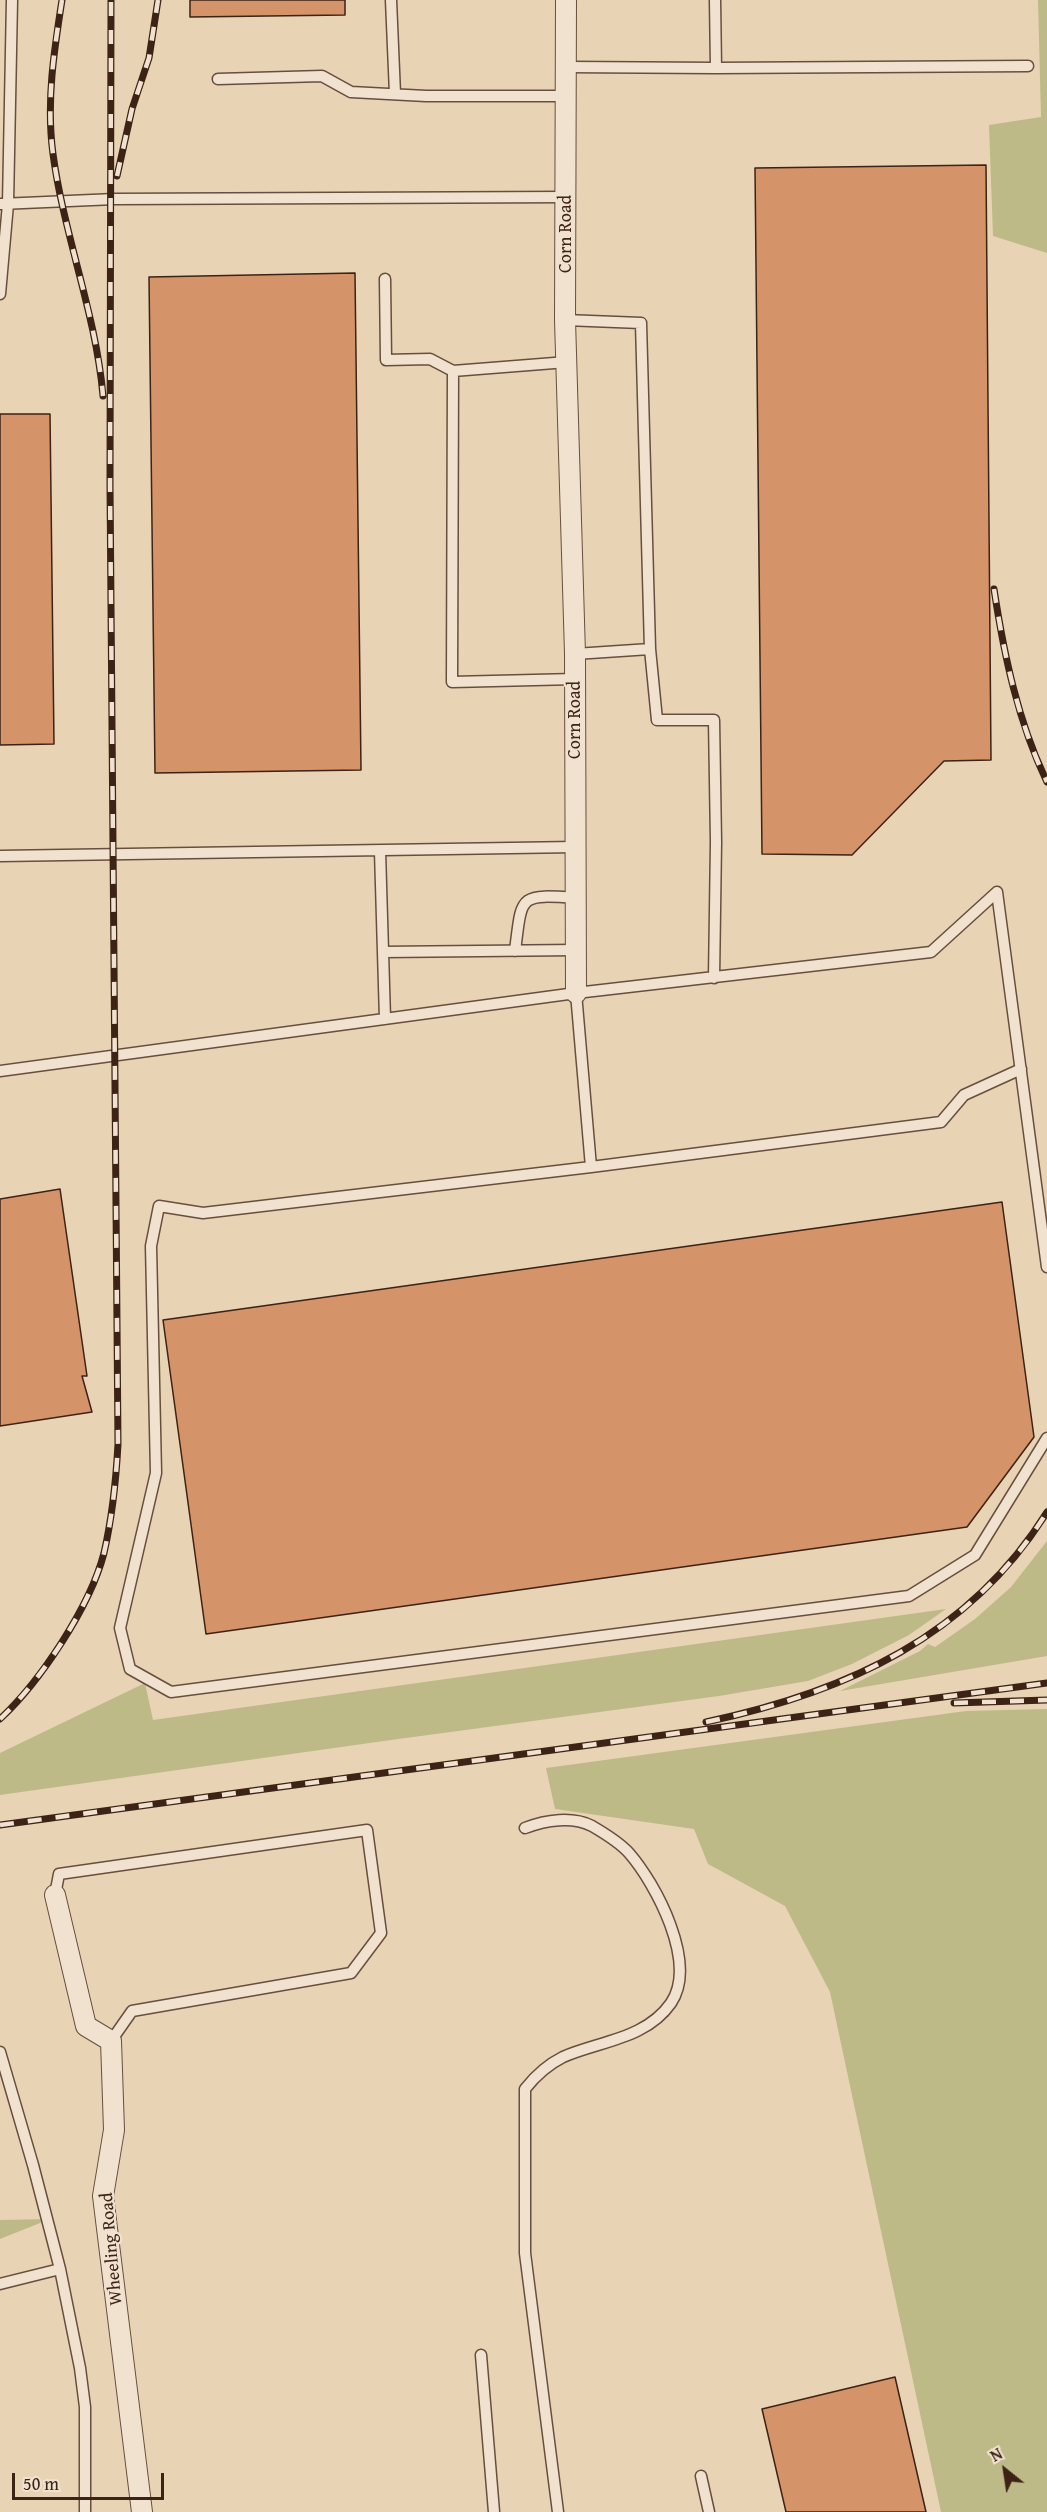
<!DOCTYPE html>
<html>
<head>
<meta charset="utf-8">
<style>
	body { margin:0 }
	#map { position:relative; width:1047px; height:2512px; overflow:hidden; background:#e8d3b5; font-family:"Gentium Book Plus",serif }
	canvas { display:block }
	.north { position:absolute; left:975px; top:2440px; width:60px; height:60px; -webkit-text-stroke:4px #f0e2cf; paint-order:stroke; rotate:330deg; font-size:16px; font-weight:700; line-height:24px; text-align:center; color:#3d2216 }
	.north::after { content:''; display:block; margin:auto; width:21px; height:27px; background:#3d2216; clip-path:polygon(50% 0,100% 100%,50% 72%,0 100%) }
	.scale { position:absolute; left:12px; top:2473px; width:152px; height:27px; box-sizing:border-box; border:3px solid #3d2216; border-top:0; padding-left:8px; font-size:18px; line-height:21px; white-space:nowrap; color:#3d2216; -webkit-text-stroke:4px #f0e2cf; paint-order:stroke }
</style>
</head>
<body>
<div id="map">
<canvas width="1047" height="2512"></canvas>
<div class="north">N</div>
<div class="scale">50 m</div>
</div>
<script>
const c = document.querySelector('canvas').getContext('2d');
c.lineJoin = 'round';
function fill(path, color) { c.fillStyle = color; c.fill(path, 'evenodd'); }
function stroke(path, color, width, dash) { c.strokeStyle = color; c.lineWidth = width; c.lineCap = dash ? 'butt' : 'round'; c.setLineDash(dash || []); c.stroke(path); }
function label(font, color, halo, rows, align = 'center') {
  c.font = font + ' "Gentium Book Plus",serif'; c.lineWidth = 4.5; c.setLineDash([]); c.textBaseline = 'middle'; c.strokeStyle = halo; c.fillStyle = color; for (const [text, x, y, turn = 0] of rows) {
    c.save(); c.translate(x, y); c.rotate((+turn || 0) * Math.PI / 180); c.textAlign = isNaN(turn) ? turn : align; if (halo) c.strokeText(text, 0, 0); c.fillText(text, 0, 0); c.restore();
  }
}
fill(new Path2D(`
	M 1038,0 L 1047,0 L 1047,253 L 993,236 L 989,125 L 1041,117 Z
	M 1047,1541 L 1047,1656 L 840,1691 L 920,1651 L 928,1644 L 935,1647 L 975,1619 L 1011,1587 Z
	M 946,1609 L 909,1635 L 852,1664 L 808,1681 L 719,1696 L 391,1740 L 0,1795 L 0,1753 L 145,1683 L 153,1720 Z
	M 1047,1709 L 1047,2512 L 941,2512 L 830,1992 L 785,1906 L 708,1864 L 694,1829 L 555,1809 L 546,1768 L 966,1711 Z
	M 50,2219 L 0,2239 L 0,2220 Z`), '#beba88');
const building = new Path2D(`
	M 190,0 L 345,0 L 345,15 L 190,17 Z
	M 986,165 L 991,760 L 944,761 L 852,855 L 762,854 L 755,168 Z
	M 355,273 L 361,770 L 155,773 L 149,277 Z
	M 0,414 L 50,414 L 54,744 L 0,745 Z
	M 60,1189 L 87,1376 L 82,1376 L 92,1412 L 0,1426 L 0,1199 Z
	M 1002,1202 L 1034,1437 L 967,1527 L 206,1634 L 163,1320 Z
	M 895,2377 L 926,2512 L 786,2512 L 762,2409 Z`);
fill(building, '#d49368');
stroke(building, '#3d2216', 1.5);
const service = new Path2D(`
	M 391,0 L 395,94
	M 567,67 L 716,68 L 715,0
	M 716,68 L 1028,66
	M 218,79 L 322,76 L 351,92 L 426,96 L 567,96
	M 0,204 L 115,199 L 566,197
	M 385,279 L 386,360 L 430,359 L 453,371 L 567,362
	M 0,294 L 8,204 L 12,0
	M 565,320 L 641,323 L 650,649 L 657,720 L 714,720 L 716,842 L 714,978
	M 453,371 L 452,682 L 575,679
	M 575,654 L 650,649
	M 380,851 L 385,1019
	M 0,856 L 575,847
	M 997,892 L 1047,1267
	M 515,951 C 522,895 518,894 576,898
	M 383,952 L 576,950
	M 576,993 L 591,1167
	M 1021,1069 L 964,1095 L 941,1122 L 591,1167 L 203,1213 L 159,1206 L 151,1246 L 156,1473 L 120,1628 L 130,1669 L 171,1692 L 909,1596 L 975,1555 L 1047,1438
	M 0,1071 L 576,993 L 931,952 L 997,892
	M 525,1828 C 546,1820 572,1816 592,1826 C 604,1833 620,1843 629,1853 C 656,1884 698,1963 671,2003 C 646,2039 600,2041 563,2057 C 547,2065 536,2075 525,2089 L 525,2253 L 558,2512
	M 55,1895 L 59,1874 L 367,1830 L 381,1933 L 351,1973 L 132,2011 L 111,2041
	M 0,2052 L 33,2165 L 60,2269
	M 0,2284 L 60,2269 L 80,2368 L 85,2407 L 85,2512
	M 481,2355 L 494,2512
	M 701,2476 L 709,2512`);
const minor = new Path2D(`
	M 566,0 L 565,320 L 575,654 L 576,993
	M 55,1895 L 86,2026 L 111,2041 L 114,2130 L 103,2196 L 142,2512`);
stroke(service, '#684e3e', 13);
stroke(minor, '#684e3e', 22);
stroke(service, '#f0e2cf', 10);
stroke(minor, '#f0e2cf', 20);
const rail = new Path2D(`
	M 62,0 C 54,51 46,102 53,154 C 64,236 96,314 103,396
	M 117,176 L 132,109 L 149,58 L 158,0
	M 994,589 C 1004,655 1018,722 1047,782
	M 954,1703 L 1047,1700
	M 0,1719 C 40,1682 90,1607 104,1553 C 112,1518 116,1481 118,1444 L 110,485 L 111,0
	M 706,1722 C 846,1692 969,1637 1047,1512
	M 0,1825 L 1047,1683`);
stroke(rail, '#3d2216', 7);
stroke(rail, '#f0e2cf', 4.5, [14]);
label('18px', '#3d2216', '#f0e2cf', [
	["Corn Road",566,234,-90],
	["Corn Road",575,720,-90],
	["Wheeling Road",112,2249,-95]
]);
</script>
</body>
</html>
